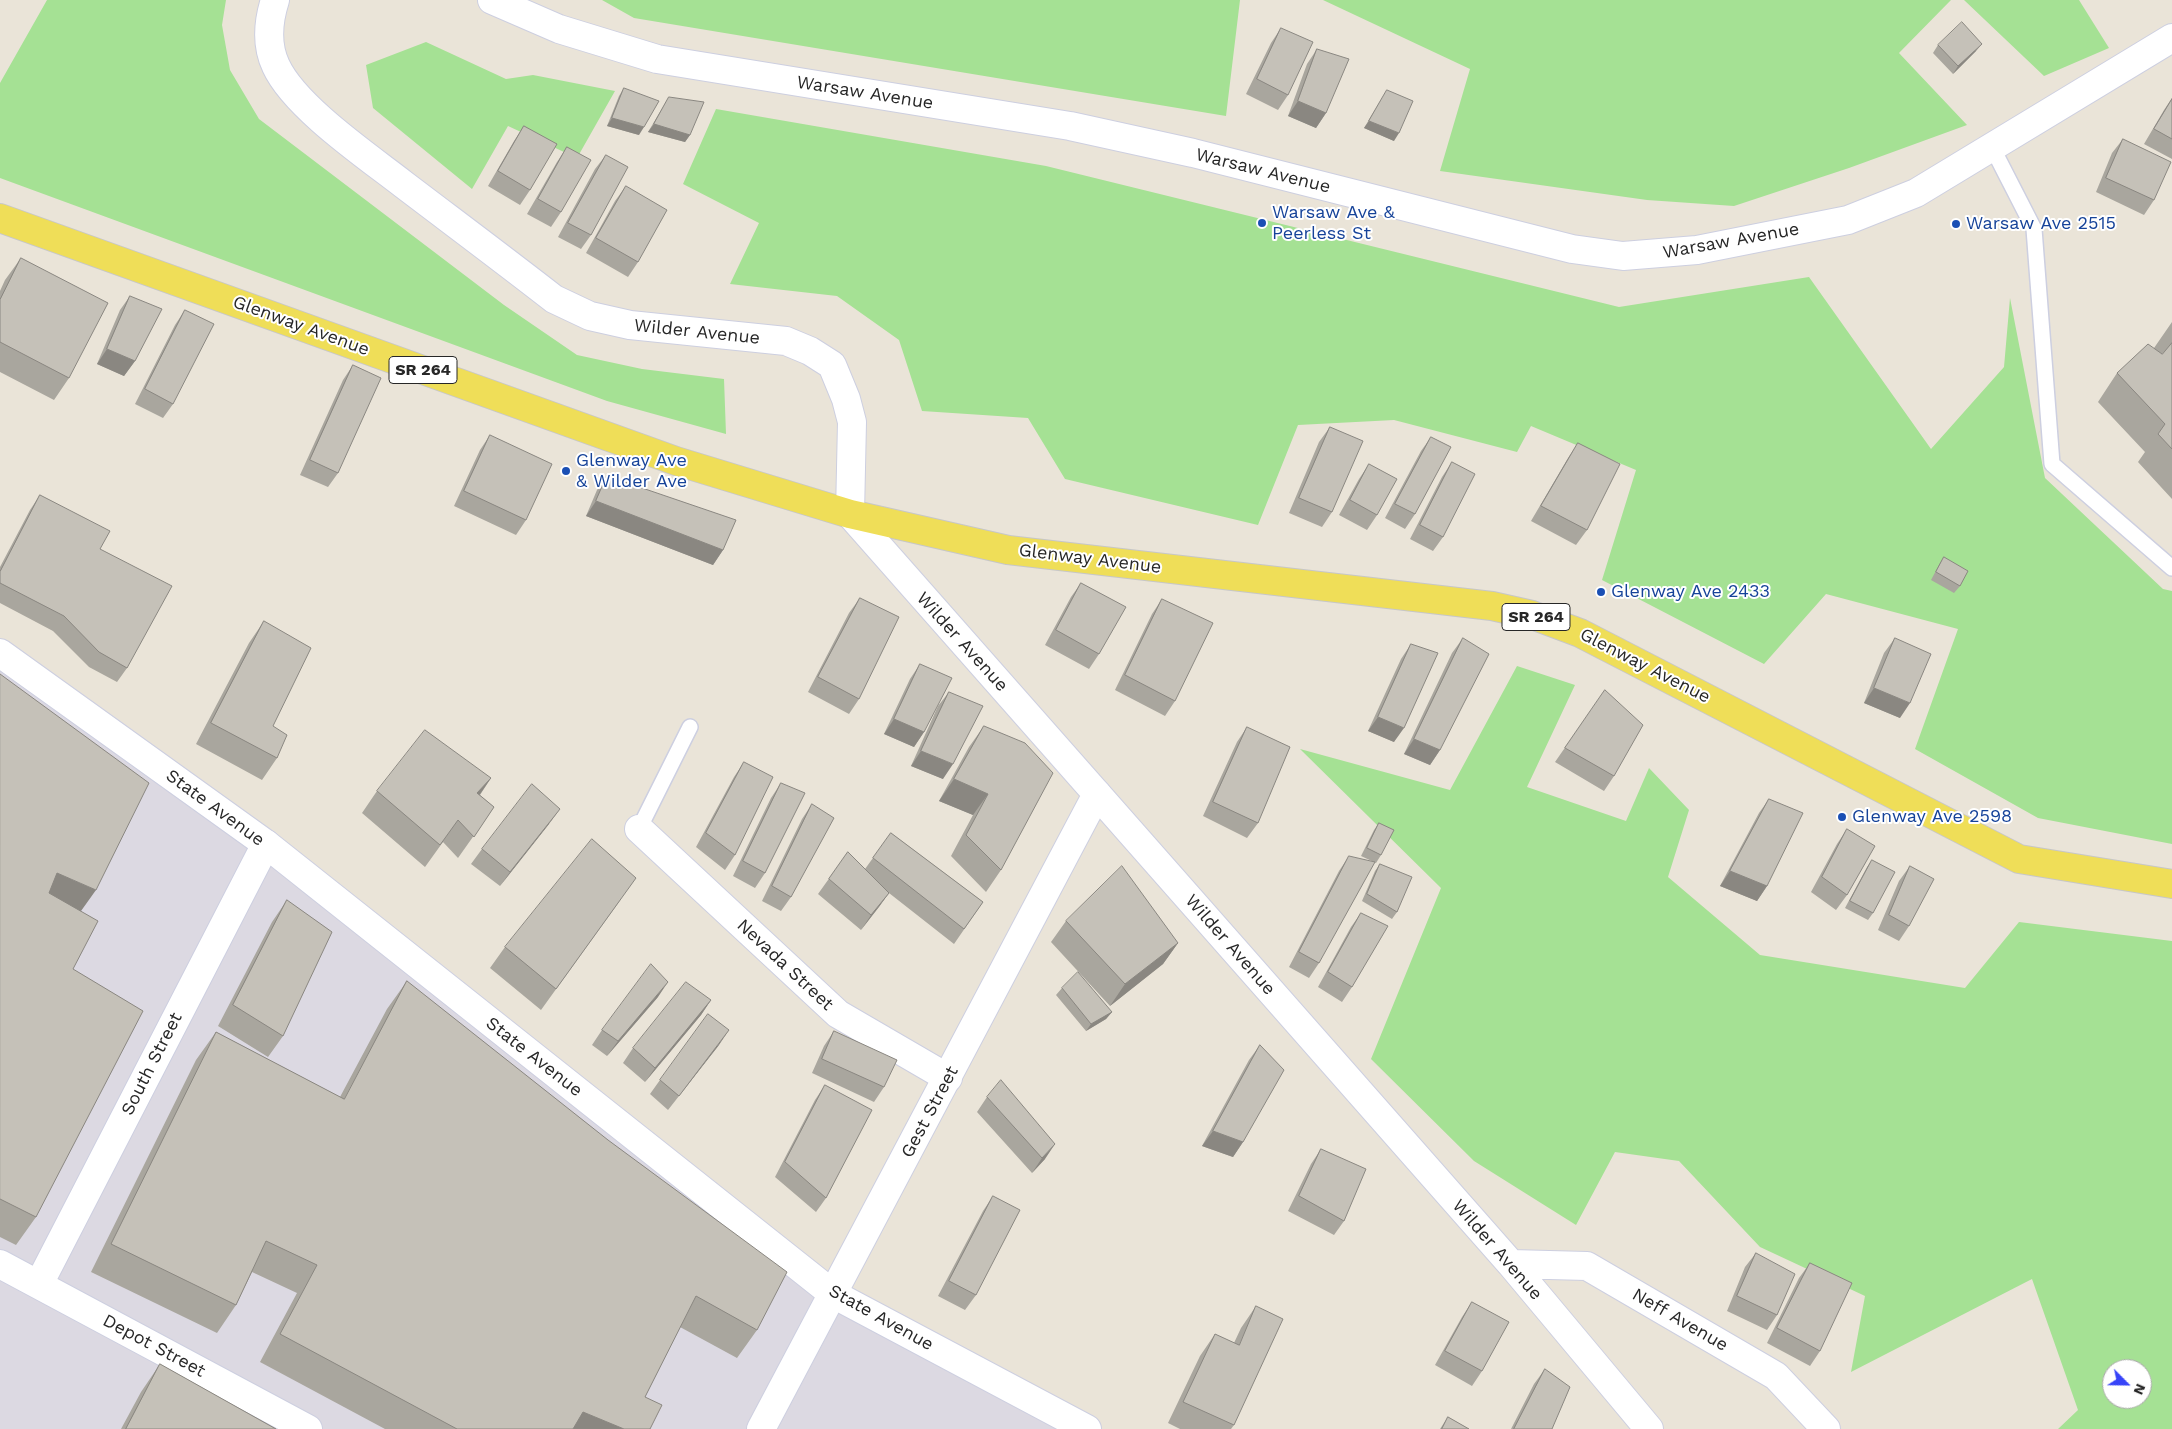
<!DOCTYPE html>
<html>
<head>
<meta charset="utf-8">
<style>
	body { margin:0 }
	#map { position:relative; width:2172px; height:1429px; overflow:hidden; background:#eae4d8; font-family:"Work Sans",sans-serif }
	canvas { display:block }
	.north { position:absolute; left:2102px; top:1359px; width:50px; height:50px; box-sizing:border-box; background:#fff; border:1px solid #a9a9a9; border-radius:50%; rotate:113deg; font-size:14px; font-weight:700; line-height:20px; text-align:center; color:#272727 }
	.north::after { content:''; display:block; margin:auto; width:18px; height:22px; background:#3744f8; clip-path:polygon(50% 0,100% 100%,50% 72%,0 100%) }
</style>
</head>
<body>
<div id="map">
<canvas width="2172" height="1429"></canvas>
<div class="north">N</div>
</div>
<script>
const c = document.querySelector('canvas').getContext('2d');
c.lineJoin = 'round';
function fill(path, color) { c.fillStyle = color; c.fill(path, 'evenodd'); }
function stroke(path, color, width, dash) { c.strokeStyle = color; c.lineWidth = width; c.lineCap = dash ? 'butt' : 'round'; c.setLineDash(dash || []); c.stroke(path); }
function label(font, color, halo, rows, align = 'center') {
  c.font = font + ' "Work Sans",sans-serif'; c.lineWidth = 4; c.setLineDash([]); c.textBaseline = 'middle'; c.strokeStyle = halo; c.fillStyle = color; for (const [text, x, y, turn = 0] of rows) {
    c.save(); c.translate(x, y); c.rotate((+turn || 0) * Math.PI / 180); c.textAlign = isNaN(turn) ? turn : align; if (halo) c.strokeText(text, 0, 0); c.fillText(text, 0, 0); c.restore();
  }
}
fill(new Path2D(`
	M 0,653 L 833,1294 L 1087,1429 L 0,1429 Z`), '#dcd9e2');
fill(new Path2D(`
	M 47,0 L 226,0 L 222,25 L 230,70 L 259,119 L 504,305 L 577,355 L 642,369 L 724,379 L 726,434 L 607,401 L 0,178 L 0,83 Z
	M 602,0 L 1240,0 L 1226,116 L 634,18 Z
	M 1323,0 L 1951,0 L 1899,53 L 1967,125 L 1849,168 L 1734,206 L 1647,200 L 1440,171 L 1470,69 Z
	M 1964,0 L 2079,0 L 2109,48 L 2044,76 Z
	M 426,42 L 506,79 L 533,75 L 615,91 L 577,158 L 508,126 L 472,189 L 373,108 L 366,65 Z
	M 716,109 L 1046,166 L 1619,307 L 1809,277 L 1931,449 L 2004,367 L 2010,298 L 2045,478 L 2163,589 L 2172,591 L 2172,844 L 2038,818 L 1915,749 L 1958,629 L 1826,594 L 1764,664 L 1602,580 L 1636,470 L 1531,426 L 1517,452 L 1394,420 L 1298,425 L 1258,525 L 1065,479 L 1028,418 L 922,411 L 899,340 L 837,296 L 730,284 L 759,223 L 683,184 Z
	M 1517,666 L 1575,685 L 1527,787 L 1626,821 L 1649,768 L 1689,810 L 1668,877 L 1760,955 L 1965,988 L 2019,922 L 2172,941 L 2172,1429 L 2058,1429 L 2078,1410 L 2032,1279 L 1851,1372 L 1865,1296 L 1760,1247 L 1679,1161 L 1615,1152 L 1576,1225 L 1474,1161 L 1371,1059 L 1441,888 L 1300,749 L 1450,790 ZM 2112,1369 L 2142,1369 L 2142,1399 L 2112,1399 Z`), '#a5e194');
const service = new Path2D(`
	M 1992,147 L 2034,229 L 2052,464 L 2172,568
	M 639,829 L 690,727`);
const minor = new Path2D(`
	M 1097,794 L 1511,1264 L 1649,1429
	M 639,829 L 838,1014 L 948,1078
	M 0,1264 L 308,1429
	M 1511,1264 L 1587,1266 L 1776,1376 L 1826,1429
	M 39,1284 L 266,844`);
const tertiary = new Path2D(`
	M 761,1429 L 1097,794 L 850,514`);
const secondary = new Path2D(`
	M 275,0 C 268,22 266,45 276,66 C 295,107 367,156 403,184 C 453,222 504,260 554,299 L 590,316 L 630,325 L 786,341 L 810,351 L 832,365 L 846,399 L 852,422 L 850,514
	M 492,0 L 559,29 L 657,59 L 1070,126 L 1193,153 L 1572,249 L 1623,256 L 1697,250 L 1848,220 L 1916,193 L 2172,38
	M 0,653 L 266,844 L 833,1294 L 1087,1429`);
const primary = new Path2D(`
	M 0,218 L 676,461 L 850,514 L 1008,550 L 1492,606 L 1532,615 L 1580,633 L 2019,859 L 2172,884`);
stroke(service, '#cdcfe0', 18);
stroke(minor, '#cdcfe0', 30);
stroke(tertiary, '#cdcfe0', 30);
stroke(secondary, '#cdcfe0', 30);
stroke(primary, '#c7c7c7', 30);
stroke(service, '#fff', 15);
stroke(minor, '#fff', 28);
stroke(tertiary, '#fff', 28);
stroke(secondary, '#fff', 28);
stroke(primary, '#efde58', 28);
fill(new Path2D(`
	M 1281,28 L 1288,95 L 1278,110 L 1246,94 L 1271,43 Z
	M 1938,45 L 1976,51 L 1953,74 L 1933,53 Z
	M 1317,49 L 1326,113 L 1316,128 L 1288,116 L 1307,64 Z
	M 624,88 L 639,135 L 607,126 L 619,96 Z
	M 1387,90 L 1394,141 L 1364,128 Z
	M 669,97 L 690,135 L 685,142 L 648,132 Z
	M 2172,98 L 2172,159 L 2144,144 L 2164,110 Z
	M 524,126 L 530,190 L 520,205 L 488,186 L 514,141 Z
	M 2123,139 L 2154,200 L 2144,215 L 2096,192 L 2112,153 Z
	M 567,147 L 561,212 L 551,227 L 527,214 L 557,162 Z
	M 606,155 L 591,235 L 581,249 L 558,237 L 595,169 Z
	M 626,186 L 638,262 L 628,277 L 586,253 L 615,201 Z
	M 21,258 L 69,378 L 54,400 L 0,372 L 0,291 L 5,280 Z
	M 130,296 L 135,361 L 124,376 L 97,364 L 120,310 Z
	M 185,310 L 173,404 L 163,418 L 135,404 L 175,325 Z
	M 2172,322 L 2172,499 L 2138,462 L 2145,452 L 2098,402 L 2117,373 L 2154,348 Z
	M 353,365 L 338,473 L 328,487 L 300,475 L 343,380 Z
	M 1330,427 L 1332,512 L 1322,527 L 1289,513 L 1319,442 Z
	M 490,435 L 526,520 L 516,535 L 454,506 L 480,450 Z
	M 1431,437 L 1415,514 L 1405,529 L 1385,518 L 1421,451 Z
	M 1578,443 L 1587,530 L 1576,545 L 1531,521 L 1568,458 Z
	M 1452,462 L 1443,537 L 1433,551 L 1410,539 L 1442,477 Z
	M 1369,464 L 1377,515 L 1367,530 L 1339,515 L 1359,479 Z
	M 607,476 L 723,550 L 713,565 L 586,516 L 597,490 Z
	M 40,495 L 100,549 L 127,668 L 117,682 L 89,667 L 53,631 L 0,603 L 0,567 L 30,510 Z
	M 1944,557 L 1960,586 L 1954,593 L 1931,580 L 1939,565 Z
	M 1081,583 L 1099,654 L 1089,669 L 1045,645 L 1071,597 Z
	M 860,598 L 859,699 L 849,714 L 808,692 L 849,613 Z
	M 1162,599 L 1175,701 L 1165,716 L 1115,690 L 1152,614 Z
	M 264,621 L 273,726 L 277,758 L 262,780 L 196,744 L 249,643 Z
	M 1463,638 L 1440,750 L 1430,765 L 1404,754 L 1452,653 Z
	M 1895,638 L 1900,718 L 1864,703 L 1884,653 Z
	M 1411,644 L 1394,742 L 1368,731 L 1401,659 Z
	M 920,664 L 924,732 L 914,747 L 884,734 L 910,679 Z
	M 0,674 L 81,911 L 36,1217 L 16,1245 L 0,1237 Z
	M 1605,690 L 1614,776 L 1604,791 L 1555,762 Z
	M 949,692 L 943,779 L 911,766 L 938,706 Z
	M 984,726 L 1001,870 L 986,892 L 951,856 L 973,815 L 939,801 L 969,747 Z
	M 1247,727 L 1258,823 L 1247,838 L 1203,816 L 1237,742 Z
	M 744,762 L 735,855 L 725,870 L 696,847 L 734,777 Z
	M 491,778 L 480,795 L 494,807 L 458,858 L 443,842 L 425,867 L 362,813 L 377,791 Z
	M 781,783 L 765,873 L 755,888 L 733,876 L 771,798 Z
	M 1769,799 L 1767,886 L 1757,901 L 1720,886 L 1759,813 Z
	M 812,804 L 791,897 L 781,911 L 762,901 L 802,819 Z
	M 1379,823 L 1381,855 L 1376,863 L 1361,856 L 1374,830 Z
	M 549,824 L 500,886 L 471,864 L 482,849 Z
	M 1847,829 L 1847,895 L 1836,910 L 1811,892 L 1837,844 Z
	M 891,833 L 983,902 L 954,944 L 889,893 L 861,930 L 818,894 L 848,852 L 865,869 Z
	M 1349,856 L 1319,963 L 1309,978 L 1289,967 L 1339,871 Z
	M 1872,860 L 1873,913 L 1868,920 L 1845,908 L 1867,867 Z
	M 1380,864 L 1397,912 L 1392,919 L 1362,901 L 1375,871 Z
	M 1910,866 L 1909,926 L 1899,941 L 1878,930 L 1899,881 Z
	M 621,899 L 541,1010 L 490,968 L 505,947 Z
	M 287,900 L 283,1036 L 268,1057 L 218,1026 L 272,922 Z
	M 1361,913 L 1352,987 L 1342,1002 L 1318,987 L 1351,927 Z
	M 1066,921 L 1178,943 L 1163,964 L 1110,1006 L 1051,942 Z
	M 407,981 L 757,1330 L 737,1358 L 680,1327 L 645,1397 L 650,1429 L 385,1429 L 260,1362 L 297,1293 L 252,1272 L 236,1305 L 217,1333 L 91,1272 L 196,1060 L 216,1032 L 340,1097 L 387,1009 Z
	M 1062,988 L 1112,1012 L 1106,1019 L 1086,1031 L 1056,995 Z
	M 658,997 L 607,1056 L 592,1045 L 602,1030 Z
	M 711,1000 L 701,1015 L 645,1082 L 623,1063 L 633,1048 Z
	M 834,1031 L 884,1087 L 874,1102 L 812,1073 L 824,1046 Z
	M 719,1045 L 668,1110 L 650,1094 L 660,1080 Z
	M 1260,1045 L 1243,1142 L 1233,1157 L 1202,1146 L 1249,1060 Z
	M 825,1085 L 826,1198 L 816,1212 L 775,1177 L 815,1100 Z
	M 987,1097 L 1045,1159 L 1032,1173 L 977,1112 Z
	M 1321,1149 L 1344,1221 L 1334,1235 L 1288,1211 L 1311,1164 Z
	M 993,1196 L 976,1295 L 965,1310 L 938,1296 L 983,1211 Z
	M 1756,1253 L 1777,1315 L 1767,1330 L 1727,1311 L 1745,1267 Z
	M 1810,1263 L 1820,1351 L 1810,1366 L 1767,1343 L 1799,1278 Z
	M 1472,1302 L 1482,1371 L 1472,1386 L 1435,1365 L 1462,1317 Z
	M 1256,1306 L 1234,1425 L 1231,1429 L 1180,1429 L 1168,1423 L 1200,1356 L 1215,1334 L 1234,1343 L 1241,1328 Z
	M 160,1364 L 276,1429 L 121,1429 L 141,1392 Z
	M 1545,1369 L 1552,1429 L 1511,1429 L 1534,1384 Z
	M 1448,1417 L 1469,1429 L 1440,1429 Z`), '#a9a69e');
fill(new Path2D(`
	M 1982,44 L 1976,51 L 1953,74 L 1958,66 Z
	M 1298,101 L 1326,113 L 1316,128 L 1288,116 Z
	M 612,118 L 644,127 L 639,135 L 607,126 Z
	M 1369,121 L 1399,133 L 1394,141 L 1364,128 Z
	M 654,124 L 690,135 L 685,142 L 648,132 Z
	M 107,349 L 135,361 L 124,376 L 97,364 Z
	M 596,501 L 723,550 L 713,565 L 586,516 Z
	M 1874,688 L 1910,703 L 1900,718 L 1864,703 Z
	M 1378,717 L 1404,728 L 1394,742 L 1368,731 Z
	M 894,719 L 924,732 L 914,747 L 884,734 Z
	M 1414,739 L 1440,750 L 1430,765 L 1404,754 Z
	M 921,751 L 953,764 L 943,779 L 911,766 Z
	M 491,778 L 476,800 L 477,793 Z
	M 954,779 L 988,794 L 973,815 L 939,801 Z
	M 560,809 L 549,824 L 500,886 L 510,872 Z
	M 1730,871 L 1767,886 L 1757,901 L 1720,886 Z
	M 57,873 L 96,890 L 76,918 L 38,901 Z
	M 889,893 L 879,907 L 861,930 L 871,915 Z
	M 1178,943 L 1163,964 L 1110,1006 L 1125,984 Z
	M 668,982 L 658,997 L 607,1056 L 618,1041 Z
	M 711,1000 L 701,1015 L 645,1082 L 655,1068 Z
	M 1112,1012 L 1106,1019 L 1086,1031 L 1091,1024 Z
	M 729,1030 L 719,1045 L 668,1110 L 679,1096 Z
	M 1213,1131 L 1243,1142 L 1233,1157 L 1202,1146 Z
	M 1055,1144 L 1045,1159 L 1032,1173 L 1042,1158 Z
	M 583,1412 L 624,1429 L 571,1429 Z`), '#8a8781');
const building = new Path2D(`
	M 1962,22 L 1982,44 L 1958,66 L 1938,45 Z
	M 1281,28 L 1313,42 L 1288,95 L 1257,79 Z
	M 1317,49 L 1349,59 L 1326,113 L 1298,101 Z
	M 624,88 L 659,101 L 644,127 L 612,118 Z
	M 1387,90 L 1413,101 L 1399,133 L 1369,121 Z
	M 669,97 L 704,102 L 690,135 L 654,124 Z
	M 2172,99 L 2172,139 L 2154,129 Z
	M 524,126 L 557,144 L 530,190 L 498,171 Z
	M 2123,139 L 2171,162 L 2154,200 L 2106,178 Z
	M 567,147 L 591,160 L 561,212 L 538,199 Z
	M 606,155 L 628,167 L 591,235 L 568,223 Z
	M 626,186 L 667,210 L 638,262 L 596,238 Z
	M 21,258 L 108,303 L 69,378 L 0,342 L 0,300 Z
	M 130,296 L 162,309 L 135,361 L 107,349 Z
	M 185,310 L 214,324 L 173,404 L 145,389 Z
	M 2172,343 L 2172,449 L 2158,434 L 2165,424 L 2117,373 L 2148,344 L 2162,354 Z
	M 353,365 L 381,378 L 338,473 L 310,460 Z
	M 1330,427 L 1363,441 L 1332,512 L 1299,498 Z
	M 490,435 L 552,464 L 526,520 L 464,491 Z
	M 1431,437 L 1451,447 L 1415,514 L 1395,504 Z
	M 1578,443 L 1620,464 L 1587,530 L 1541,506 Z
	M 1452,462 L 1475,474 L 1443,537 L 1420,525 Z
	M 1369,464 L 1397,479 L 1377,515 L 1350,500 Z
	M 607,476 L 736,520 L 723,550 L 596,501 Z
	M 40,495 L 110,531 L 100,549 L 172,586 L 127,668 L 99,652 L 64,616 L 0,583 L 0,572 Z
	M 1944,557 L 1968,571 L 1960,586 L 1936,572 Z
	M 1081,583 L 1126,607 L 1099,654 L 1056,630 Z
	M 860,598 L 899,617 L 859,699 L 818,677 Z
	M 1162,599 L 1213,623 L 1175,701 L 1125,675 Z
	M 264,621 L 311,648 L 273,726 L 287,735 L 277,758 L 211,723 Z
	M 1463,638 L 1489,654 L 1440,750 L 1414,739 Z
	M 1895,638 L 1931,654 L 1910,703 L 1874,688 Z
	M 1411,644 L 1438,653 L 1404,728 L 1378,717 Z
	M 920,664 L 952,678 L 924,732 L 894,719 Z
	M 0,674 L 149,783 L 96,890 L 57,873 L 49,893 L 98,921 L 73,969 L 143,1011 L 36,1217 L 0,1199 Z
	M 1605,690 L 1643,725 L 1614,776 L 1565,748 Z
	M 949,692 L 983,706 L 953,764 L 921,751 Z
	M 984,726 L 1025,743 L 1053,773 L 1001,870 L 966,835 L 988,794 L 954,779 Z
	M 1247,727 L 1290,747 L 1258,823 L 1213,802 Z
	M 425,730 L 491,778 L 477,793 L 494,807 L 474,837 L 458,820 L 440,845 L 377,791 Z
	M 744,762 L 773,777 L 735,855 L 706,833 Z
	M 781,783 L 805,793 L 765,873 L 743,861 Z
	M 532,784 L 560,809 L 510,872 L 482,849 Z
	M 1769,799 L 1803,813 L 1767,886 L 1730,871 Z
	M 812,804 L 834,818 L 791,897 L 772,886 Z
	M 1379,823 L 1394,830 L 1381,855 L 1367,848 Z
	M 1847,829 L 1875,846 L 1847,895 L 1822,877 Z
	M 891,833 L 983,902 L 964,929 L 873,858 Z
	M 592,839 L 636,878 L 556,989 L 505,947 Z
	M 848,852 L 889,893 L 871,915 L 829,879 Z
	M 1349,856 L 1375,862 L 1319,963 L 1299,952 Z
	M 1872,860 L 1895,872 L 1873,913 L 1850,901 Z
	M 1380,864 L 1412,877 L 1397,912 L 1367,894 Z
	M 1122,866 L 1178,943 L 1125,984 L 1066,921 Z
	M 1910,866 L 1934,879 L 1909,926 L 1889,915 Z
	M 287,900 L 332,932 L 283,1036 L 233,1005 Z
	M 1361,913 L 1388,926 L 1352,987 L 1328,972 Z
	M 651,964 L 668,982 L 618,1041 L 602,1030 Z
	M 1078,972 L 1112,1012 L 1091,1024 L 1062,988 Z
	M 407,981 L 608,1140 L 787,1272 L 757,1330 L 696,1296 L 645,1397 L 662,1405 L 650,1429 L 624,1429 L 583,1412 L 573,1429 L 457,1429 L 280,1334 L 317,1265 L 266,1241 L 236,1305 L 111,1244 L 216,1032 L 344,1099 Z
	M 686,982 L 711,1000 L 655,1068 L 633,1048 Z
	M 708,1014 L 729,1030 L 679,1096 L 660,1080 Z
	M 834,1031 L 897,1060 L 884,1087 L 822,1059 Z
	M 1260,1045 L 1284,1070 L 1243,1142 L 1213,1131 Z
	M 1001,1080 L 1055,1144 L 1042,1158 L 987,1097 Z
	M 825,1085 L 872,1110 L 826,1198 L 785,1162 Z
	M 1321,1149 L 1366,1169 L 1344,1221 L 1299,1196 Z
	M 993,1196 L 1020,1210 L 976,1295 L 949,1281 Z
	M 1756,1253 L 1795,1274 L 1777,1315 L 1737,1296 Z
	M 1810,1263 L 1852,1283 L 1820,1351 L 1777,1328 Z
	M 1472,1302 L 1509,1322 L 1482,1371 L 1445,1351 Z
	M 1256,1306 L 1283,1319 L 1234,1425 L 1183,1402 L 1215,1334 L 1239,1345 Z
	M 160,1364 L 276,1429 L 126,1429 Z
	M 1545,1369 L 1570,1387 L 1552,1429 L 1514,1429 Z
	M 1448,1417 L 1469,1429 L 1442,1429 Z`);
fill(building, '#c5c1b8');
stroke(building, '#8a8781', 1);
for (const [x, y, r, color] of [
	[1262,223,5,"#1a4fb4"],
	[1956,224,5,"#1a4fb4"],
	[566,471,5,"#1a4fb4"],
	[1601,592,5,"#1a4fb4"],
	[1842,817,5,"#1a4fb4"]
]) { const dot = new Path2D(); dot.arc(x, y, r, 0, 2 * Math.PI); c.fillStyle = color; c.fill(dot); stroke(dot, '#fff', 2); }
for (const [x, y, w] of [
	[423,370,68],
	[1536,617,68]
]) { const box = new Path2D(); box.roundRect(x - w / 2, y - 13.5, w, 27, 4); c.fillStyle = '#fff'; c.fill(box); stroke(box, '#272727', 1); }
label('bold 16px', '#272727', null, [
	["SR 264",423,370],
	["SR 264",1536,617]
]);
label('18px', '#272727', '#fff', [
	["Warsaw Avenue",865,93,9],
	["Warsaw Avenue",1263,171,14],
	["Warsaw Avenue",1731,241,-10],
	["Glenway Avenue",301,326,20],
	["Wilder Avenue",697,332,6],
	["Glenway Avenue",1090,559,7],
	["Wilder Avenue",962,642,48],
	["Glenway Avenue",1645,666,27],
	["State Avenue",215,808,36],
	["Wilder Avenue",1230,945,49],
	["Nevada Street",785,965,43],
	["State Avenue",534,1057,38],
	["South Street",152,1064,-63],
	["Gest Street",930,1112,-62],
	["Wilder Avenue",1497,1250,49],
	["State Avenue",881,1318,29],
	["Neff Avenue",1680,1320,30],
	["Depot Street",154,1346,28]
]);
label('18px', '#164399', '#fff', [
	["Warsaw Ave &",1272,213],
	["Peerless St",1272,234],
	["Warsaw Ave 2515",1966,224],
	["Glenway Ave",576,461],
	["& Wilder Ave",576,482],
	["Glenway Ave 2433",1611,592],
	["Glenway Ave 2598",1852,817]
], 'left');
</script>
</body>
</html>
